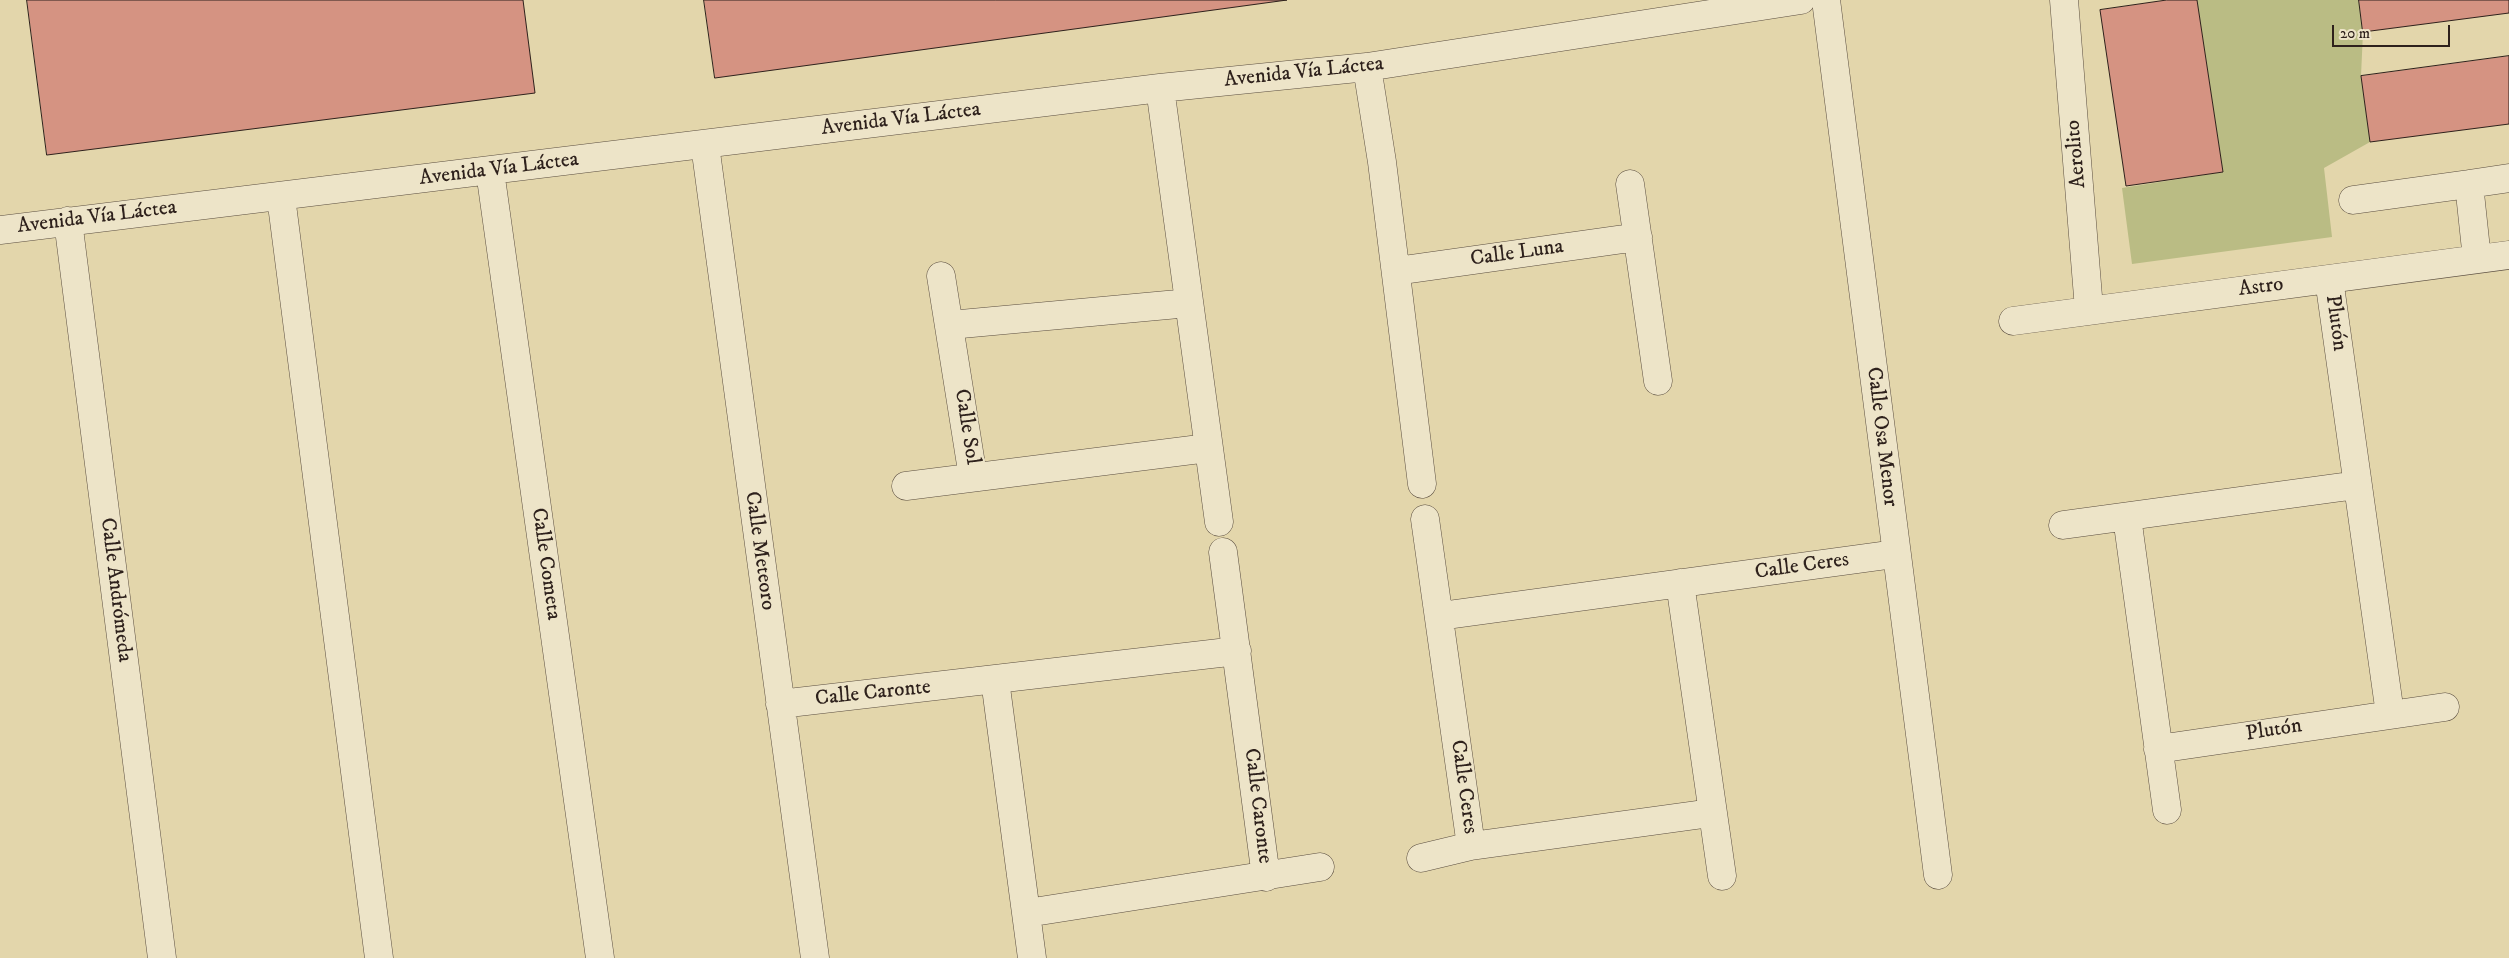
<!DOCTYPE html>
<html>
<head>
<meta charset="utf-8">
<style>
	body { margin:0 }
	#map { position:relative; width:2509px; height:958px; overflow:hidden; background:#e3d6ab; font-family:"IM FELL DW Pica",serif }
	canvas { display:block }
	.scale { position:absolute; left:2332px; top:25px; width:118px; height:22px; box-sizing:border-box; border:2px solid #2e211c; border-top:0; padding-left:6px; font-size:15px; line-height:18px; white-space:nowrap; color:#2e211c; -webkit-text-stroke:4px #ede4c8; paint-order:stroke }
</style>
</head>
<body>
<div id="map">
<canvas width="2509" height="958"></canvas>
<div class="scale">20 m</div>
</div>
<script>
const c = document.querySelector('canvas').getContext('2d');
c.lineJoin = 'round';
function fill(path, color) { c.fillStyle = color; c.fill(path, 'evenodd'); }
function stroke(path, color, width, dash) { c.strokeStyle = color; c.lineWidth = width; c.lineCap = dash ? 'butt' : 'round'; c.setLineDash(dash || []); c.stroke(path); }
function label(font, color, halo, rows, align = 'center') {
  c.font = font + ' "IM FELL DW Pica",serif'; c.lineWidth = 4; c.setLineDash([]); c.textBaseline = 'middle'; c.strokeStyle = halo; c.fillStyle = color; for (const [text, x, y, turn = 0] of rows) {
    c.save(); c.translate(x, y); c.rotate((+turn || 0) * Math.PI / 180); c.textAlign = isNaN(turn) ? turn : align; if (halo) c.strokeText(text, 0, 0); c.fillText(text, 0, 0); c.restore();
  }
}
fill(new Path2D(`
	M 2197,0 L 2359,0 L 2363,32 L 2361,76 L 2370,142 L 2324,168 L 2332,237 L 2132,264 L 2122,188 L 2223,172 Z`), '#babc84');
const building = new Path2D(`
	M 27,0 L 523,0 L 535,93 L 47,155 Z
	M 704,0 L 1287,0 L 715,78 Z
	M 2167,0 L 2197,0 L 2223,172 L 2126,186 L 2100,10 Z
	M 2359,0 L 2509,0 L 2509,13 L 2363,32 Z
	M 2509,56 L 2509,124 L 2370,142 L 2361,76 Z`);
fill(building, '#d59382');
stroke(building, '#2e211c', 1);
const minor = new Path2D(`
	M 1826,0 L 1938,875
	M 2064,0 L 2089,309
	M 1367,67 L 1382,162 L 1422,484
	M 1160,88 L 1219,522
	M 705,145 L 815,958
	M 490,171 L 600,958
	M 1630,184 L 1658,381
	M 2469,184 L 2509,178
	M 281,197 L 379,958
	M 2353,200 L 2469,184 L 2477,259
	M 68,221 L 162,958
	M 0,230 L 1160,88 L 1367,67 L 1801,0
	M 1396,271 L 1638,237
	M 941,276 L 973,477
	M 2329,279 L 2390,714
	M 2013,321 L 2509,255
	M 950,325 L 1189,303
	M 906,486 L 1208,448
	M 2127,517 L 2167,810
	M 1425,519 L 1471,846
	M 2063,525 L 2357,485
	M 1223,552 L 1266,877
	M 1680,583 L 1722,876
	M 1440,616 L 1895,554
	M 995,680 L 1032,958
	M 780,704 L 1237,651
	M 2158,749 L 2445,707
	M 1421,858 L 1471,846 L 1711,813
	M 1027,913 L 1320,867`);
stroke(minor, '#5b4e40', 29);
stroke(minor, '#ede4c8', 28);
label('21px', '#2e211c', '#ede4c8', [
	["Avenida Vía Láctea",1304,73,-6],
	["Avenida Vía Láctea",901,120,-7],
	["Aerolito",2077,154,-95],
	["Avenida Vía Láctea",499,170,-7],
	["Avenida Vía Láctea",97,218,-7],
	["Calle Luna",1517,254,-8],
	["Astro",2261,288,-7],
	["Plutón",2335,323,82],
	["Calle Sol",966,427,81],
	["Calle Osa Menor",1881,437,83],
	["Calle Meteoro",759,551,82],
	["Calle Cometa",545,564,82],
	["Calle Ceres",1802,567,-8],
	["Calle Andrómeda",115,590,83],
	["Calle Caronte",873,694,-6],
	["Plutón",2274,731,-9],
	["Calle Ceres",1463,787,82],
	["Calle Caronte",1257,806,83]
]);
</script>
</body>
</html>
